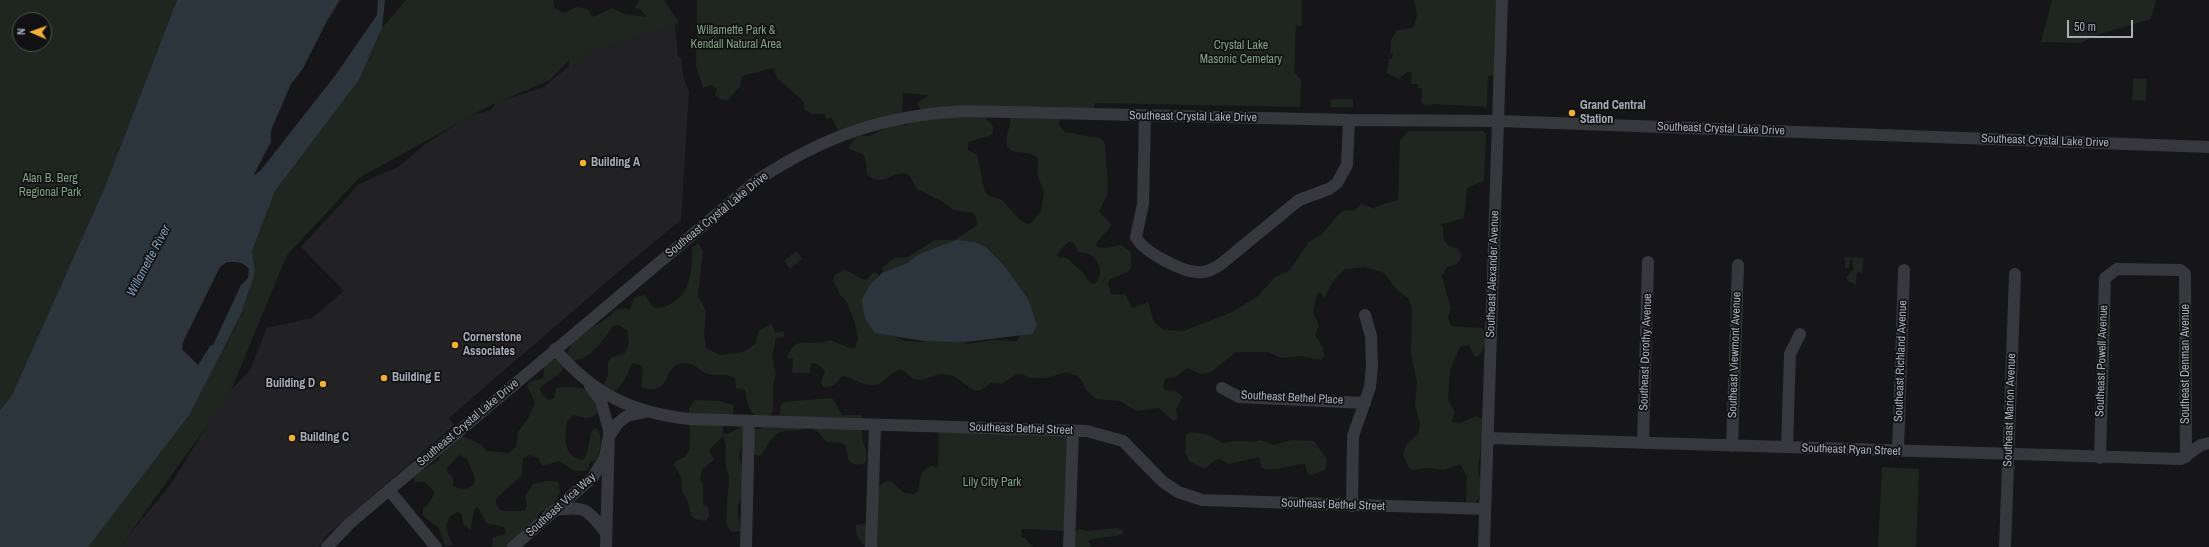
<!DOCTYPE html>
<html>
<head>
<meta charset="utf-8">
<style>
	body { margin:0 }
	#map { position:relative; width:2209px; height:547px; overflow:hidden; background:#161618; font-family:"Archivo Narrow",sans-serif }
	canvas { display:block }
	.north { position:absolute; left:12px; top:12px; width:40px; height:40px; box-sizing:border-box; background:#111113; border:1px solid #4d4f55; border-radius:50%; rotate:272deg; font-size:11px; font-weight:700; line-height:16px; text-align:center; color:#a8adb8 }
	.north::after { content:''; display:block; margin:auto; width:14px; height:18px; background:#f2b134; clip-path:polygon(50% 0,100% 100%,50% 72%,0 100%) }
	.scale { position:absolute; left:2067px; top:20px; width:66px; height:18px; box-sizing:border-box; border:2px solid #a8adb8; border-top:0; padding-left:5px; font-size:12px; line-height:14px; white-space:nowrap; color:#a8adb8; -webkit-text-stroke:3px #111113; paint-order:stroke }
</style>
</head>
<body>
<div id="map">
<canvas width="2209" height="547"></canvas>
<div class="north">N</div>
<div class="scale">50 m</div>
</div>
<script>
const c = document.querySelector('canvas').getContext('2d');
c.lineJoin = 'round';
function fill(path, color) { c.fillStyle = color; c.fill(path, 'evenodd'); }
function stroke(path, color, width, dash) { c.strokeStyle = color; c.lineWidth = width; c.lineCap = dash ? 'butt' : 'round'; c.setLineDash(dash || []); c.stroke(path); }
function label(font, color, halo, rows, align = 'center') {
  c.font = font + ' "Archivo Narrow",sans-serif'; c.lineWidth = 3.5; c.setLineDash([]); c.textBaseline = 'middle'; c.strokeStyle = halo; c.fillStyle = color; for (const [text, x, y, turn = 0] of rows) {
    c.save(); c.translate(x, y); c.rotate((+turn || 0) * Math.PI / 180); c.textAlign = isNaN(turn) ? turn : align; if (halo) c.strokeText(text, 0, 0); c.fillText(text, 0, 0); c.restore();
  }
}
fill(new Path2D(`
	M 675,22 L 678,57 L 681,58 L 684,79 L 689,92 L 681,220 L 631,261 L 449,418 L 454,425 L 325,537 L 319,547 L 119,547 L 171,484 L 226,395 L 250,370 L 267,328 L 312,318 L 344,291 L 301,247 L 359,184 L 398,167 L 424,145 L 461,121 L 476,114 L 491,110 L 497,102 L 544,87 L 558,75 L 583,56 L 625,35 Z`), '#222225');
fill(new Path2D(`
	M 0,0 L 177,0 L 104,189 L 12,395 L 0,410 ZM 20,20 L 44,20 L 44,44 L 20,44 Z
	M 406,0 L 553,0 L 555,8 L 564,13 L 576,7 L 587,9 L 593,17 L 612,8 L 625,14 L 647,17 L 641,10 L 634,8 L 640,0 L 664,0 L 679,23 L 588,53 L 569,69 L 569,60 L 550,80 L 485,108 L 359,178 L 287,255 L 229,395 L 120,547 L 87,547 L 190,414 L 241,314 L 255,273 L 252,251 L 275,191 L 359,80 L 382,28 Z
	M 697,0 L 1302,0 L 1302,26 L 1296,26 L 1294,72 L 1301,80 L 1300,107 L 1095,103 L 1092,116 L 1064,117 L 1060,120 L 1059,125 L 1065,132 L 1098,138 L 1103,140 L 1105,144 L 1108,186 L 1107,195 L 1099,211 L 1112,225 L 1096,243 L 1097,247 L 1107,248 L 1121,245 L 1131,252 L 1131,267 L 1128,272 L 1110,279 L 1108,284 L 1111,294 L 1126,295 L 1132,308 L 1148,302 L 1154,322 L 1164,330 L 1184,331 L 1232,312 L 1258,296 L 1275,277 L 1290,270 L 1309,242 L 1322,234 L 1340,213 L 1345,210 L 1354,211 L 1361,204 L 1376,209 L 1375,207 L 1398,200 L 1400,140 L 1409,131 L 1483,131 L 1486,134 L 1484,181 L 1467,188 L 1464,218 L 1440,225 L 1443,227 C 1443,240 1443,245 1457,248 L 1462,255 C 1459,264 1456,265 1447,267 L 1442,276 L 1451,309 L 1448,317 L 1451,326 L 1482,328 L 1487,336 L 1483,350 L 1478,357 L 1474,356 L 1469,345 L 1460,347 L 1450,370 L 1449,383 L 1448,400 L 1455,413 L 1451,422 L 1460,423 L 1476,416 L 1485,420 L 1478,468 C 1478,483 1491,485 1475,503 L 1466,503 L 1467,477 L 1460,464 L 1444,470 L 1428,468 L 1413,470 L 1409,468 L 1403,454 L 1406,445 L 1418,434 L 1420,424 L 1415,405 L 1417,382 L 1411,354 L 1412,309 L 1409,299 L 1397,290 L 1384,273 L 1365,267 L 1345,269 L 1334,280 L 1324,298 L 1321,293 L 1317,293 L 1313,313 L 1319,326 L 1315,335 L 1323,348 L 1324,357 L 1321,360 L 1301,356 L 1281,358 L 1268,352 L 1236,352 L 1211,372 L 1201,374 L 1187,368 L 1176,377 L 1166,378 L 1163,386 L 1165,390 C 1173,391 1179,390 1182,398 L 1176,410 L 1178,419 L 1173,421 L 1159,408 L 1136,411 L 1120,401 L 1096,399 L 1085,389 L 1083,382 L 1077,376 L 1066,372 L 1046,378 L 1030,378 L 1022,374 L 1017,374 L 1001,384 L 992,382 L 981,390 L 976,391 C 963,385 957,373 941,374 C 933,375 922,382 914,379 C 908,377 905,366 896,371 C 887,375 883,386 871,385 C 861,385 852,377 842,376 C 836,384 833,388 823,387 L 821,383 L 825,371 L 818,364 L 811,363 L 810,373 L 792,373 L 793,358 L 787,358 C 796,332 811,349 830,340 L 850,348 L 855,348 L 858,339 L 855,323 L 847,302 L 840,295 L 833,280 L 835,275 L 844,270 C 852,272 858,278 866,280 L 874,272 L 878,274 L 891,335 L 905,341 L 921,342 L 942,338 L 955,339 L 967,344 L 993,340 L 1017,341 L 1022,332 L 924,260 L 884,273 L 882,268 L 894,258 L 908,257 L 935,240 L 955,240 L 977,225 L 976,216 L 973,213 L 953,210 L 943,202 L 917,189 L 909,175 C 894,168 884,189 867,175 L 866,162 L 863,154 L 849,149 L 851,144 L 857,136 L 870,136 L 894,124 L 906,125 L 915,122 L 922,112 L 917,103 L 929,95 L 903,93 L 902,112 L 838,130 L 832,118 L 826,119 L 825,114 L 812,114 L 804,110 L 804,102 L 777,78 L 773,68 L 742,76 L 740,86 L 728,100 L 720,99 L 715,95 L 717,89 L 712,85 L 703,88 L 696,66 ZM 988,115 L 1008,117 L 1011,121 C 996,165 1022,145 1038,158 L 1037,174 L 1044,192 L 1041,211 L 1031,223 L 1027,224 L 1020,220 L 1002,200 L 989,196 L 985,192 L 977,155 L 968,150 L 968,142 L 991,135 C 996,128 992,124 986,119 ZM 1069,242 L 1074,243 L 1078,252 C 1082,253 1088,253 1091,255 C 1101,262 1103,275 1095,284 L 1090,283 L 1081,271 L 1067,258 L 1057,257 L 1061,249 Z
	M 1413,0 L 1497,0 L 1495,75 L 1488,76 L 1487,107 L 1433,104 L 1425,106 L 1421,101 L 1422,88 L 1418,88 L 1418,84 L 1411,84 L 1412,72 L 1407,72 L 1399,79 L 1387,73 L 1389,59 L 1392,59 L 1393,53 L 1390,53 L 1391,40 L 1397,30 L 1413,28 C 1418,17 1418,11 1413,0 Z
	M 2052,0 L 2156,0 L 2151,19 L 2097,35 L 2081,43 L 2041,42 Z
	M 2133,78 L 2147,79 L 2146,101 L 2132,100 Z
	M 1331,99 L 1353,99 L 1353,107 L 1331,107 Z
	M 698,243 L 703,251 L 698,296 L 706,311 L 704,333 L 706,348 L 720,355 L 744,352 L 755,344 L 759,330 L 772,324 L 775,333 L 784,331 L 784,337 L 776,338 L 772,356 L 776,375 L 773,384 L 773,411 L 767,420 C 748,414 749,409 745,390 L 736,388 L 735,379 C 727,372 717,376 708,374 C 700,372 696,363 686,363 C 660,362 674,399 641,387 L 643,369 L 640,365 L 632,363 C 628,374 623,385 614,392 L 604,390 L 603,385 L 608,376 L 608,362 L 611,358 L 625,353 L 629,344 L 627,330 L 618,325 L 613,326 C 605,338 585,368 568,358 C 566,333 604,327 615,310 L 625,308 L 629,310 L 635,297 L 645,295 L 653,307 C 662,309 667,306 674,302 C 692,289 692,269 692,248 Z
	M 796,251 L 802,259 L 790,269 L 784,261 Z
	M 1845,257 L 1864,258 L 1862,273 L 1857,272 L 1856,285 L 1848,281 L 1846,278 L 1853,269 L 1853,260 L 1850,259 L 1849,268 L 1845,268 Z
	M 552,360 L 557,360 L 564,366 C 560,378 547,379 540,389 L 542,395 L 550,400 L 554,398 L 556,388 C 577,385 587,386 599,404 L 597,414 C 588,421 584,417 574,415 L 568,420 C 563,435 563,458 583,460 L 586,456 L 592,430 L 596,428 C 604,436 601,453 595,461 L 590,461 L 588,470 C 574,473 570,468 559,461 L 542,466 L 538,458 L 529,455 L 523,459 L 522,475 L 496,499 L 496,505 L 502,511 L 524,511 L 527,506 L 525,496 L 533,484 L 548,481 L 558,481 L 560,491 L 552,512 L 543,511 L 538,514 L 538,523 L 514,547 L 492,547 L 493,537 L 503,535 L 506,532 L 504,527 L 486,523 L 480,510 L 476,507 C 472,513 473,523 470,530 L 463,524 L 462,514 L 458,512 C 441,518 447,533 453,545 L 445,546 L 439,528 L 423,516 L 423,507 L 427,506 L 435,493 L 425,482 L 415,482 L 414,477 L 417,473 L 438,461 L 446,445 L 463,436 L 480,444 L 487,451 L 510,453 L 516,446 L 518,432 L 529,417 L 535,402 L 527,386 L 529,382 L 543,378 L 545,364 ZM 459,455 L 467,459 L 475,479 L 474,484 C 467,490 460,491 453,485 C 454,479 454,476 448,474 L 447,468 Z
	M 828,398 L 833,399 L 842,415 L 862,415 C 863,422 862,427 862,434 C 862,445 871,453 865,463 C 859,466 853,465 848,460 L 846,446 L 842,443 L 827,442 L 817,431 L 808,427 C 799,432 793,430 784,431 C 771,434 767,448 760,456 L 755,455 L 751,446 L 746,445 L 742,447 L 739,456 L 744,471 L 744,492 L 738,505 L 738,515 L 741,531 L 731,532 L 726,522 L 729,476 L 726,467 L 726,445 L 723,436 L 709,450 L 714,460 L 702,469 L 700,480 L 703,484 L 703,505 L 708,507 C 710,513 710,516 705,521 L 695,519 L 691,516 L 688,502 L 682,491 L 681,477 L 674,465 L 676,461 L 685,457 L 690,449 L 689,408 L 695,400 L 719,401 L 734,405 L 733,415 L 723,424 L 723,433 L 728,434 L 741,427 C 755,434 767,426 779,419 L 781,404 L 785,402 Z
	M 939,426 L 1073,430 L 1070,531 L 1022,529 L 1021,538 L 1025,538 L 1033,547 L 866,547 C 860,542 854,533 856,525 L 876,521 L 875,491 L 883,483 L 890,480 L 904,493 L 914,494 L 918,491 L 922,472 L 931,466 L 938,467 Z
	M 1191,432 L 1210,435 L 1222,443 L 1237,441 L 1252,442 L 1261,440 L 1273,445 L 1292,440 L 1314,441 L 1327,460 L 1325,470 L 1312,475 L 1308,474 L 1305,464 C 1290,464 1271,474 1261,467 L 1259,457 L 1229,464 L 1219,459 L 1214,461 L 1206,468 L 1202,468 L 1189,461 L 1185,452 L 1186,435 Z
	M 1882,467 L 1919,469 L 1916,547 L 1878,547 Z
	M 1117,528 L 1121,529 L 1124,533 C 1116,538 1100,536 1088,541 L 1091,547 L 1074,547 L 1075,533 L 1078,529 L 1088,531 Z`), '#1e261f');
fill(new Path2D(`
	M 177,0 L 340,0 L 327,21 L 302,70 L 291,84 L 271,130 L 271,142 L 253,176 L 261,170 L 337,73 L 377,15 L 378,0 L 385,0 L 382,28 L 359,80 L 275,191 L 252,251 L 255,273 L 241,314 L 190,414 L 88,547 L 0,547 L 0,410 L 12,395 L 104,189 ZM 227,262 C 235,262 243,261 249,269 L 248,278 L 241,285 L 213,345 L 210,346 L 198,365 L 182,349 L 183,342 L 220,267 Z
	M 957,240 L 975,242 L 986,247 L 1006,268 L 1028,299 L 1037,326 L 1032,334 L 965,342 L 923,341 L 875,333 L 866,320 L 863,309 L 862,299 L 870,285 L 882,273 L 908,263 L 919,254 Z`), '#2c353c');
stroke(new Path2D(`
	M 1145,116 L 1143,204 L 1136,237 C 1142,251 1182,272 1198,272 C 1206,273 1214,269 1221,264 L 1299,200 L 1329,189 L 1337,183 L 1347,165 L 1349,120
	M 555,349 C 593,394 632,413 690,419 L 1087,431 L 1123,441 L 1162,481 L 1178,492 L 1202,500 L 1485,509
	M 590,386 L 601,401 L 609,430 L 606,547
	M 1222,388 L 1239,397 L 1365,403
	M 1488,438 L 2181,459 L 2201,445 L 2209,443
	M 1643,442 L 1648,262
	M 1732,446 L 1738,265
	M 1787,447 L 1790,354 L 1800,334
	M 1898,451 L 1904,270
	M 2100,458 L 2105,278 L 2117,269 L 2180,270 L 2185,274 L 2186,457
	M 389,490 L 436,547
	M 1352,506 L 1353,436 L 1370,387 L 1372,366 L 1371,336 L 1365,315
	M 555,510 C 586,505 588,510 606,533
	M 327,547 L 350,523 L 756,181 C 824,136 884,115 966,111 L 1349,120 L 1499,121 L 2209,147
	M 513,547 L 593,477 L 605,457 L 609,436 L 618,423 L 627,416 L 645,412
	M 746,547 L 749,421
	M 871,547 L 875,425
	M 1069,547 L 1073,430
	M 1484,547 L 1502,0
	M 2005,547 L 2015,274`), '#37383d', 12);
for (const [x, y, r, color] of [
	[1572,113,4,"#f2b134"],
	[583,163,4,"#f2b134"],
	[455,345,4,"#f2b134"],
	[384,378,4,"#f2b134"],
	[323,384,4,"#f2b134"],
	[292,438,4,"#f2b134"]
]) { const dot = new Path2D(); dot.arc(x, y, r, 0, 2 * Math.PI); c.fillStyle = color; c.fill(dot); stroke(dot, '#111113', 1.5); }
label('12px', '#7fa381', '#111113', [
	["Willamette Park &",736,31],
	["Kendall Natural Area",736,45],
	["Crystal Lake",1241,46],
	["Masonic Cemetary",1241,60],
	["Alan B. Berg",50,179],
	["Regional Park",50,193],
	["Lily City Park",992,483]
]);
label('bold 12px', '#a8adb8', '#111113', [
	["Grand Central",1580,106],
	["Station",1580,120],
	["Building A",591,163],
	["Cornerstone",463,338],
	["Associates",463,352],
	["Building E",392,378],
	["Building D",315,384,"right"],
	["Building C",300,438]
], 'left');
label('12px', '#a8adb8', '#111113', [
	["Southeast Crystal Lake Drive",1193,117,1],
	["Southeast Crystal Lake Drive",1721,129,2],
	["Southeast Crystal Lake Drive",2045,141,2],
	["Southeast Crystal Lake Drive",717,215,-39],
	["Southeast Alexander Avenue",1493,274,-88],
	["Southeast Dorothy Avenue",1646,352,-88],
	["Southeast Viewmont Avenue",1735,355,-88],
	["Southeast Richland Avenue",1901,361,-88],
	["Southeast Powell Avenue",2102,361,-88],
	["Southeast Denman Avenue",2186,364,-90],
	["Southeast Bethel Place",1292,398,3],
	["Southeast Marion Avenue",2010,410,-88],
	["Southeast Crystal Lake Drive",468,423,-40],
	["Southeast Bethel Street",1021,429,2],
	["Southeast Ryan Street",1851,450,2],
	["Southeast Vica Way",561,505,-42],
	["Southeast Bethel Street",1333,505,2]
]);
label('italic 13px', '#7f9bb3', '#111113', [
	["Willamette River",149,261,-62]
]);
</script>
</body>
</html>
